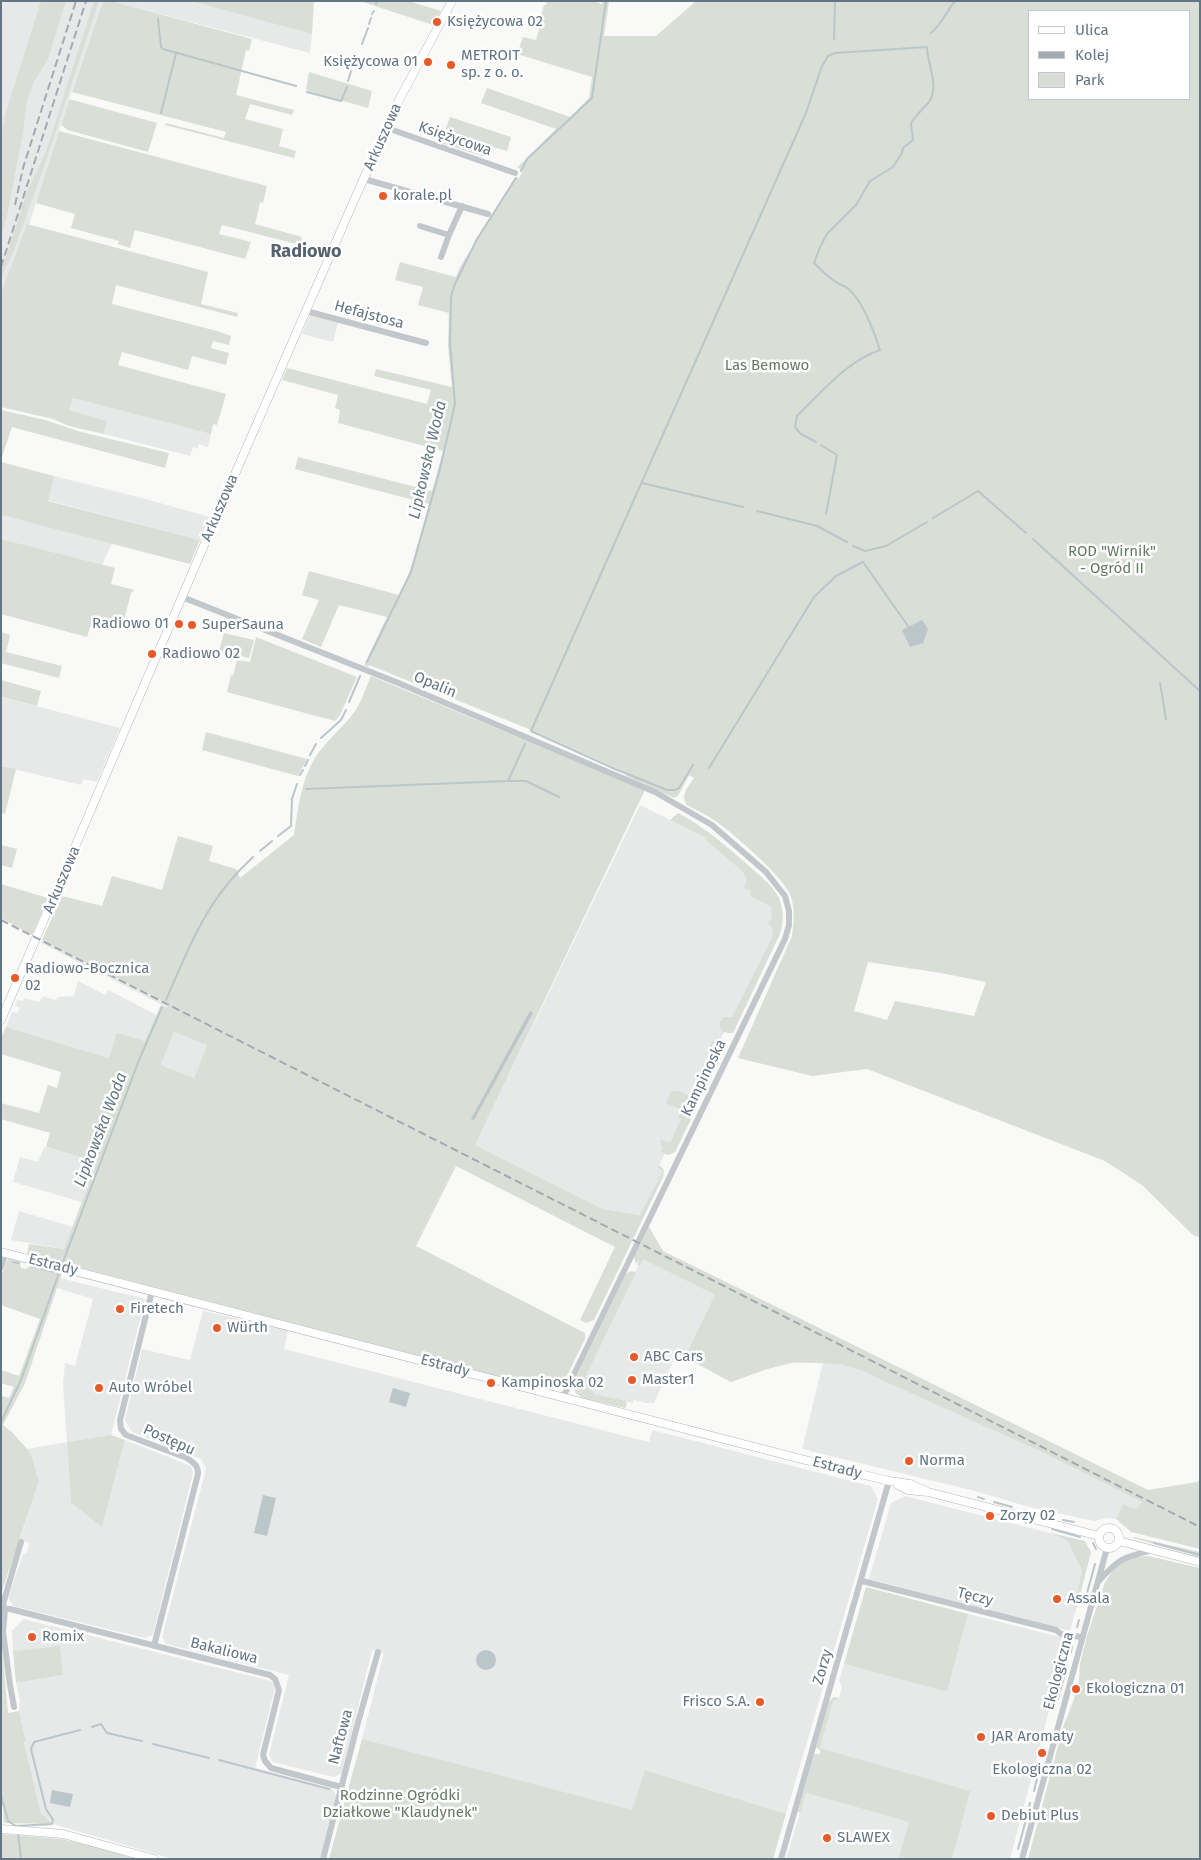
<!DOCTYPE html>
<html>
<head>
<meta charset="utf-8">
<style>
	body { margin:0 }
	#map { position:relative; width:1201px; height:1860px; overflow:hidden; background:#f9f9f7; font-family:"Fira Sans",sans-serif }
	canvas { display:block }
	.frame { position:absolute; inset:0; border:2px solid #637483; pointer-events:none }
	.legend { position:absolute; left:1028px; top:10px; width:162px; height:90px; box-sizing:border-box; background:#fff; border:1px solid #c1c7cd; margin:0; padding:6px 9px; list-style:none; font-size:15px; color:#637483 }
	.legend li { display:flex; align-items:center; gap:10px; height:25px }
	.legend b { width:25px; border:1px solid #c1c7cd }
</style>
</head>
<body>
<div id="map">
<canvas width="1201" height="1860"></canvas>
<div class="frame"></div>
<ul class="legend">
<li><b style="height:6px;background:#fff"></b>Ulica</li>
<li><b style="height:6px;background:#a3aab1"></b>Kolej</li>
<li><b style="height:14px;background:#d9ded6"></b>Park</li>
</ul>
</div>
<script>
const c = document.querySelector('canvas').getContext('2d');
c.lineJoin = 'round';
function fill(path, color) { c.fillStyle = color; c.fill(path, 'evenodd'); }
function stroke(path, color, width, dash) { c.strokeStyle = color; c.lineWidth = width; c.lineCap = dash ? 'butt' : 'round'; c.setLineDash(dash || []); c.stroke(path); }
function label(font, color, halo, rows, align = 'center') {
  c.font = font + ' "Fira Sans",sans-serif'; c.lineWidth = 5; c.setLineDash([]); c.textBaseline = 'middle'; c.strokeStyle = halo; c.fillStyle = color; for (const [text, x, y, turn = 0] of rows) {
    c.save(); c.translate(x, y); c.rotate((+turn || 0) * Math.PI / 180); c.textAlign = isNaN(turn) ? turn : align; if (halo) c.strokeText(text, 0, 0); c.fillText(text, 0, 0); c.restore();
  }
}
fill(new Path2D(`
	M 1,1 L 103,1 L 69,99 L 29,225 L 27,225 L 1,292 Z
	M 111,1 L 190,1 L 312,34 L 310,53 Z
	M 310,315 L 338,323 L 333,342 L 302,334 Z
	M 73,398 L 211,434 L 208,447 L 199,444 L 198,448 L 193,447 L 190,456 L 104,434 L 107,421 L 69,410 Z
	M 54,476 L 142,498 L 210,517 L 200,540 L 47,500 Z
	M 1,515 L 112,543 L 102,565 L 1,539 Z
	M 2,697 L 120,728 L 97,782 L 83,779 L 81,785 L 1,766 Z
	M 640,805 L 706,838 L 705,841 L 711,843 L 774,900 L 774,940 L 720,1040 L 721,1048 L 670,1143 L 658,1168 L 663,1171 L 641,1215 L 603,1209 L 475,1145 Z
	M 42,940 L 169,1004 L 168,1008 L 41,943 Z
	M 78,981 L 105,995 L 108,990 L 157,1015 L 145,1041 L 109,1058 L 6,1027 L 12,1012 L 18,1013 L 20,1008 L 15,1006 L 17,1000 L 23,1001 L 24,998 L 39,1002 L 43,996 L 55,1000 L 58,997 L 74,996 Z
	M 174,1032 L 207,1045 L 194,1078 L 161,1065 Z
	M 44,1147 L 97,1162 L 82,1202 L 13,1182 L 20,1157 L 38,1162 Z
	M 19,1211 L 73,1227 L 64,1249 L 11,1240 Z
	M 642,1258 L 899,1388 L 1044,1453 L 1142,1502 L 1136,1509 L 1123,1504 L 1116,1519 L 1108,1518 L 1094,1521 L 1029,1507 L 975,1491 L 802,1449 L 823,1363 L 793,1363 L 767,1369 L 731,1382 L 677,1353 L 654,1403 L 646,1403 L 634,1400 L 633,1403 L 594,1394 L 586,1376 Z
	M 60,1278 L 145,1299 L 111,1435 L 67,1442 L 71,1503 L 102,1527 L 125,1440 L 191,1466 L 193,1473 L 153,1635 L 145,1638 L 13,1606 L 8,1597 L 23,1554 L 27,1552 L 29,1543 L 20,1539 L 39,1481 L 32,1457 L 27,1449 L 67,1442 L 63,1384 L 65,1363 L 75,1366 L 93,1299 L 57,1288 Z
	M 203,1311 L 288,1330 L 284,1349 L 649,1442 L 652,1430 L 871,1486 L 878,1499 L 786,1814 L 645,1770 L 632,1811 L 362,1739 L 384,1653 L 372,1650 L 342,1773 L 334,1777 L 273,1762 L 269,1755 L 289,1675 L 166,1644 L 162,1637 L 206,1469 L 201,1459 L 132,1432 L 125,1420 L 142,1349 L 190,1360 Z
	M 905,1496 L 1085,1542 L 1091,1553 L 1070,1631 L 869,1579 L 891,1503 Z
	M 968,1614 L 1068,1639 L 1010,1859 L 952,1859 L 969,1791 L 820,1748 L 833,1701 L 839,1698 L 842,1687 L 839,1681 L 844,1664 L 947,1692 Z
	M 23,1619 L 271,1681 L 275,1688 L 255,1768 L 332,1788 L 336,1795 L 320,1859 L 173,1859 L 53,1824 L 41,1813 L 24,1741 L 26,1740 L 19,1711 L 20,1700 L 16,1683 L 63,1675 L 60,1647 L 13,1651 L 12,1631 Z
	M 806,1793 L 909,1822 L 898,1859 L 786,1859 Z`), '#e7e8e8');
fill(new Path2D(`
	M 41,1 L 66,1 L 48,59 L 34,82 L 27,100 L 23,133 L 7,216 L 1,237 L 1,135 L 5,115 Z
	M 94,1 L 99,1 L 48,155 L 13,253 L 1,278 L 1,272 L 27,192 L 46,152 Z
	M 103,1 L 111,1 L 252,39 L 249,51 L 246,50 L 236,95 L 294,110 L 292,115 L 250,104 L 245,119 L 283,129 L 279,146 L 296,151 L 294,158 L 165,125 L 166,123 L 224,138 L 226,132 L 72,92 Z
	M 190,1 L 314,1 L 312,34 Z
	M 360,1 L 409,1 L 441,11 L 433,25 Z
	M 547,1 L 593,1 L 602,4 L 603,1 L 609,1 L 604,36 L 656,36 L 696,1 L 1200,1 L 1200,1238 L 1193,1235 L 1142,1185 L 1105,1161 L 867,1069 L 812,1076 L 738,1058 L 792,936 C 794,922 795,907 790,894 C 782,876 732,832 714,820 C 705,814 696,810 687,805 C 680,795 688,787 694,778 L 689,775 L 678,796 L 674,798 L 626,776 L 627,773 L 534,731 L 369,665 L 368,667 L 364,665 L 387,617 L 339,605 L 321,647 L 302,639 L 319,600 L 302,595 L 309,571 L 399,595 L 410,571 L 429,504 L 295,469 L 298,457 L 432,491 L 443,451 L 338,423 L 340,410 L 335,408 L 338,395 L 282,380 L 287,368 L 427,404 L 431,390 L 374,376 L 376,369 L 452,387 L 448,346 L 449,313 L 418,305 L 423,287 L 395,280 L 400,262 L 456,277 L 460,267 L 515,177 L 519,178 L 523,171 L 517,167 C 524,163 547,137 556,129 L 481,103 L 487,88 L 570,117 L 589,98 L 592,77 L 517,54 L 523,37 L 536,40 L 541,23 L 539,22 L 544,5 L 546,5 ZM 1030,11 L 1190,11 L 1190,99 L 1030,99 ZM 868,962 L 941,973 L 986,982 L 974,1016 L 895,1001 L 887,1020 L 854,1011 Z
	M 309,72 L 372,91 L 368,108 L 308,91 L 306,89 Z
	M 69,99 L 157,123 L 148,152 L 68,130 L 61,125 Z
	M 450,117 L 511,137 L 507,151 L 486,145 L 482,156 L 441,143 Z
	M 59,131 L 267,186 L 263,203 L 260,202 L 255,224 L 302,237 L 300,245 L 222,225 L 219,234 L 251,242 L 245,259 L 135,230 L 130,248 L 118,244 L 119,241 L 71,228 L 75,214 L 36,203 Z
	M 27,224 L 208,272 L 201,304 L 238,313 L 237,317 L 116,285 L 112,304 L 217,331 L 231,336 L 229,345 L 213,341 L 211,348 L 229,353 L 226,365 L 192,356 L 188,370 L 122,352 L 118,365 L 226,394 L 217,425 L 213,424 L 211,434 L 73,398 L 69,410 L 107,421 L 104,434 L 69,426 L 53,419 L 1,407 L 1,292 Z
	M 1,410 L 45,420 L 81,432 L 169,453 L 165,468 L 12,427 L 1,460 Z
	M 1,462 L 54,476 L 48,501 L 200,540 L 190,564 L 1,515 Z
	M 1,539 L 115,568 L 111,584 L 134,590 L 131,593 L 122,628 L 92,621 L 87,637 L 1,614 Z
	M 1,632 L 10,635 L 6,652 L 62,666 L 59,678 L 1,663 Z
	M 224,633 L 254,640 L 249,658 L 219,651 Z
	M 256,637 L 357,677 L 340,715 L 335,721 L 227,692 L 231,675 L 233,676 L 237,660 L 250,662 Z
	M 371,676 L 645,790 L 475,1145 L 603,1209 L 640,1215 L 663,1171 L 658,1168 L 659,1165 L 664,1170 L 663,1177 L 594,1320 L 586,1323 L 580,1320 L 615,1247 L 456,1166 L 416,1246 L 585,1333 L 585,1339 L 563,1384 L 557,1389 L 549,1390 L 453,1365 L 454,1363 L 424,1355 L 423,1357 L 27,1254 L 29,1244 L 64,1249 L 97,1162 L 46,1147 L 50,1133 L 1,1119 L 1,1103 L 39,1113 L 48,1085 L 57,1088 L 61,1072 L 1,1054 L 1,1038 L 6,1027 L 109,1058 L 117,1033 L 145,1041 L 161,1005 L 167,1008 L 169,1004 L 42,940 L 62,896 L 102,906 L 112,876 L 162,890 L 178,836 L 213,846 L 209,861 L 236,869 L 240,878 L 294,835 C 298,808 301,781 315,758 C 326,740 343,728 355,711 C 362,701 366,687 371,676 ZM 174,1032 L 207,1045 L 194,1078 L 161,1065 Z
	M 1,680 L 41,691 L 37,706 L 3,697 L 1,700 Z
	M 206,732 L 307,759 L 298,776 L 202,750 Z
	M 1,766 L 16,769 L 5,814 L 1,813 Z
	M 678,813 C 705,827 726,846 749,866 C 759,875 771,884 778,896 C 784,909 784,921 780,934 L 733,1033 L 728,1033 L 721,1031 L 719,1023 L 724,1017 L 732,1017 L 772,938 L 773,930 L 768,922 L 772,919 L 771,906 L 750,896 L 751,891 L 745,888 L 743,890 L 747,880 L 743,872 L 711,844 L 705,840 L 706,838 L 670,820 Z
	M 1,845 L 17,849 L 12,868 L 1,865 Z
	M 1,884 L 48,898 L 32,935 L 1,918 Z
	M 719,1039 L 725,1042 L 727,1046 L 675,1152 L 669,1155 L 661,1152 L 662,1148 L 669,1144 L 662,1147 L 660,1139 L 670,1143 L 681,1119 L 678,1118 L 682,1110 L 666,1103 L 671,1091 L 679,1091 L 693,1098 L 699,1085 L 695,1076 L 705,1072 L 714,1054 L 708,1051 L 712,1041 L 717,1042 Z
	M 649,1227 L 663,1251 L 1148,1490 L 1197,1482 L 1200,1480 L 1200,1549 L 1131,1532 L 1116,1519 L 1123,1504 L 1136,1509 L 1142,1502 L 1044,1453 L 899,1388 L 863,1371 L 841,1364 L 793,1362 L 767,1369 L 731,1382 L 685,1357 L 715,1295 L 643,1259 L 639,1266 L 637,1265 L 639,1261 L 638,1261 L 636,1264 L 634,1257 Z
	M 8,1259 L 20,1262 L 21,1268 L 26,1269 L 31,1265 L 62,1273 L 25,1383 L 3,1425 L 12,1432 L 27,1449 L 32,1457 L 39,1481 L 1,1594 L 1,1396 L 9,1398 L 14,1387 L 1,1383 L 1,1370 L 19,1376 L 40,1319 L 1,1305 L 1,1275 Z
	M 631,1271 L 636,1272 L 586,1376 L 594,1394 L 626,1401 L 627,1404 L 625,1408 L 582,1398 L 576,1393 L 572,1386 L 626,1274 Z
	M 111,1435 L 125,1440 L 102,1527 L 71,1503 L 67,1442 Z
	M 1051,1533 L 1085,1541 L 1091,1552 L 1077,1607 L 1075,1607 L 1082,1570 L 1068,1541 Z
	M 1134,1537 L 1200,1552 L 1200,1557 L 1133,1538 Z
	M 1148,1556 L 1200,1568 L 1200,1859 L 1028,1859 L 1063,1727 L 1073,1702 L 1079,1681 L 1080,1664 L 1087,1636 L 1105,1582 L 1113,1570 L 1123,1562 L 1134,1557 Z
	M 866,1587 L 968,1614 L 947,1692 L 844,1664 Z
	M 1,1635 L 8,1713 L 19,1711 L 26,1741 L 24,1742 L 41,1813 L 53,1824 L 4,1823 C 2,1816 5,1810 1,1803 Z
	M 60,1646 L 63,1675 L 16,1683 L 13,1651 Z
	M 835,1697 L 839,1698 L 833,1701 L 820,1748 L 970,1791 L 952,1859 L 898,1859 L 909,1822 L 806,1793 L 800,1813 L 798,1811 L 814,1754 L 820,1754 L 820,1750 L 816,1747 L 829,1702 L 832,1698 Z
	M 362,1739 L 632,1810 L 645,1770 L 786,1814 L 773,1859 L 329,1859 Z
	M 1,1834 L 61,1839 L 106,1849 L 134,1859 L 1,1859 Z`), '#d9ded6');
fill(new Path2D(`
	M 922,620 L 928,629 L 923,643 L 910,647 L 902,630 Z
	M 530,1011 L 533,1013 L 474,1120 L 471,1119 Z
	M 393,1388 L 410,1393 L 406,1407 L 389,1402 Z
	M 263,1495 L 276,1498 L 267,1536 L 254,1533 Z
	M476 1660a10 10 0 1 1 20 0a10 10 0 1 1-20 0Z
	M 52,1790 L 73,1794 L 70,1807 L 50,1803 Z`), '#bbc6cb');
stroke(new Path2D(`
	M 376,4 L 377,1
	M 372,14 L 374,11
	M 158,19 L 161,47 L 163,49 L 296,86
	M 369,24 L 371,18
	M 931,33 C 942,24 946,12 955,1
	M 834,39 L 835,1
	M 362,44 L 368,28
	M 348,81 L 351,71
	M 307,92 L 341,101 L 347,87
	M 161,113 L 176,53
	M 521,171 L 527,159 L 592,98 L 606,1
	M 821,445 L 837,455 L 826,514
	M 642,483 L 743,507
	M 757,511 L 817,526 L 847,542
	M 933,518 L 978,491 L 1026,533
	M 1033,539 L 1200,691
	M 853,546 L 865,551 L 886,546 L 927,522
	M 367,662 L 411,572 L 439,473 L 455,404 L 450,342 L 451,296 L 455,284 L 477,239 L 516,178
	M 1160,683 L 1166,719
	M 349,702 L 360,676
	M 321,738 L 341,720 L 346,710
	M 310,755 L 316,744
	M 693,765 L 679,788 L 675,790 L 667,790 L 615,769 L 531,731 L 806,113 L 822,66 L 828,56 L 835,53 L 927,47 C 927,64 940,86 929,102 C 923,109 916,115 911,123 L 913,140 L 903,148 L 902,153 L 893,167 L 870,181 L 856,205 L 827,234 L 820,247 L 814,263 C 822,271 830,279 839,284 C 841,285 844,286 846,287 C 861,297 875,333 880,350 C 847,361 822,392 797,416 L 795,427 L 801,434 L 816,442
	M 305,766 L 308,760
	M 709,768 L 814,597 L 836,576 L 863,562 L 908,626
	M 300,775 L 303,770
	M 508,781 L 526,781 L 559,797
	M 306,789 L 508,781 L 525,744
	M 278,836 L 291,826 L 292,799 L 297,784
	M 260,851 L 272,841
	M 166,1000 C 184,959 201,914 231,880 C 237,872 245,865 253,857
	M 13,1262 L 19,1263
	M 63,1262 L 139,1060 L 162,1007
	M 1,1422 L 21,1380 L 59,1273 L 31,1266
	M 978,1497 L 984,1499
	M 994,1502 L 1012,1507
	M 1024,1510 L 1048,1516
	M 1063,1520 L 1074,1522
	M 1026,1523 L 1031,1523
	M 1052,1529 L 1080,1537
	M 1093,1543 L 1096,1549
	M 1154,1543 L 1200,1555
	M 1084,1604 L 1095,1564
	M 1077,1627 L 1079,1620
	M 1071,1652 L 1072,1646
	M 1058,1699 L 1067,1666
	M 92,1727 L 101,1724 L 107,1733 L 142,1741
	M 153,1744 L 209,1758
	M 219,1760 L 329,1789
	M 1034,1791 L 1037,1779
	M 1,1795 L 8,1821 L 16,1826 L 52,1824 L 53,1820 L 46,1809 L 31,1749 L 34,1742 L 80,1730
	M 1029,1807 L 1030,1803
	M 18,1833 L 21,1859
	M 1018,1849 L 1027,1816`), '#bbc6cb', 2);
const major = new Path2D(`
	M 1,1020 L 205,543 L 352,205 L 399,100 L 452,1
	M 1,1252 L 836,1468 L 889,1481 L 910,1484 L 928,1492
	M 898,1485 L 908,1490 L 928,1492 L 1099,1536
	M1099 1538a10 10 0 1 1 20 0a10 10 0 1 1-20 0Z
	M 1119,1541 L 1200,1562
	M 1,1829 L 63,1834 L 154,1859`);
stroke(major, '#b3b9be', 9);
stroke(new Path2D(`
	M 387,128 L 515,173
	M 364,179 L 488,214
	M 420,226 L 449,235 L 462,206
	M 441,257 L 449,235
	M 306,311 L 426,343
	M 182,597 L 396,682 L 655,792 L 712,825 L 766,872 L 785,896 L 789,911 L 789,925 L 785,939 L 563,1397
	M 1,1267 L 6,1253
	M 152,1291 L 120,1420 L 121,1429 L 126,1435 L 187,1458 C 194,1463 198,1465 198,1474 L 154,1646
	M 862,1581 L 1056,1630 L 1061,1634 L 1081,1637
	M 1098,1582 C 1119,1558 1124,1557 1154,1550
	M 5,1609 L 10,1609 L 270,1675 L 275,1679 L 279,1690 L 263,1755 L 265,1761 L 271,1768 L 341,1787
	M 14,1707 L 10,1685 L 3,1632 L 5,1609 L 3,1604 L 21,1542
	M 323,1859 L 357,1726 L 378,1652
	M 781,1859 L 889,1481
	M 1022,1859 L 1107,1548`), '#c2c7cb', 6);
stroke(major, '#fff', 8);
stroke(new Path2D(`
	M 15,205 L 23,168 L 76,1
	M 1,267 L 86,1
	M 1,920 L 1200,1527`), '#a3aab1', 2, [8, 4]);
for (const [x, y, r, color] of [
	[437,22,5,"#e85a28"],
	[428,62,5,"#e85a28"],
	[451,65,5,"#e85a28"],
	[383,196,5,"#e85a28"],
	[179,624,5,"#e85a28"],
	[192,625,5,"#e85a28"],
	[152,654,5,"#e85a28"],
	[15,978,5,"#e85a28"],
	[120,1309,5,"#e85a28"],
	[217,1328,5,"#e85a28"],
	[634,1357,5,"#e85a28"],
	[632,1380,5,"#e85a28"],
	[491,1383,5,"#e85a28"],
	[99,1388,5,"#e85a28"],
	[909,1461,5,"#e85a28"],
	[990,1516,5,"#e85a28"],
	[1057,1599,5,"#e85a28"],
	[32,1637,5,"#e85a28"],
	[1076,1689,5,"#e85a28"],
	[760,1702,5,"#e85a28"],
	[981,1737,5,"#e85a28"],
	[1042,1753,5,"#e85a28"],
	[991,1816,5,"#e85a28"],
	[827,1838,5,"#e85a28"]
]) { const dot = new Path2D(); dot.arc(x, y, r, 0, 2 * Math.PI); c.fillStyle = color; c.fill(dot); stroke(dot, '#fff', 2); }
label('15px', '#637483', '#fff', [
	["Księżycowa 02",447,22],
	["METROIT",461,56],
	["sp. z o. o.",461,73],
	["Księżycowa 01",418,62,"right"],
	["korale.pl",393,196],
	["Radiowo 01",169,624,"right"],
	["SuperSauna",202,625],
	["Radiowo 02",162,654],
	["Radiowo-Bocznica",25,969],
	["02",25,986],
	["Firetech",130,1309],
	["Würth",227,1328],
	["ABC Cars",644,1357],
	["Master1",642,1380],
	["Kampinoska 02",501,1383],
	["Auto Wróbel",109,1388],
	["Norma",919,1461],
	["Zorzy 02",1000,1516],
	["Assala",1067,1599],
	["Romix",42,1637],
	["Ekologiczna 01",1086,1689],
	["Frisco S.A.",750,1702,"right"],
	["JAR Aromaty",991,1737],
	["Ekologiczna 02",1042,1770,"center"],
	["Debiut Plus",1001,1816],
	["SLAWEX",837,1838]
], 'left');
label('15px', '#637483', '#fff', [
	["Arkuszowa",383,137,-66],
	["Księżycowa",455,139,19],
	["Hefajstosa",369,315,15],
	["Arkuszowa",220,508,-67],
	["Opalin",435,685,23],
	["Arkuszowa",62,880,-67],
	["Kampinoska",704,1078,-64],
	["Estrady",53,1265,14],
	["Estrady",445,1366,15],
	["Postępu",169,1440,24],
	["Estrady",837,1468,15],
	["Tęczy",975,1597,14],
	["Bakaliowa",224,1651,14],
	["Zorzy",823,1667,-74],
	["Ekologiczna",1059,1671,-75],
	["Naftowa",341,1737,-75]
]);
label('15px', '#667a63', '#fff', [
	["Las Bemowo",767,366],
	["ROD \"Wirnik\"",1112,552],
	["- Ogród II",1112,569],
	["Rodzinne Ogródki",400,1796],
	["Działkowe \"Klaudynek\"",400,1813]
]);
label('italic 16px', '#637a83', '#fff', [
	["Lipkowska Woda",428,460,-77],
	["Lipkowska Woda",101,1130,-69]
]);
label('bold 18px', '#56626d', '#fff', [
	["Radiowo",306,252]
]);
</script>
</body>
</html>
